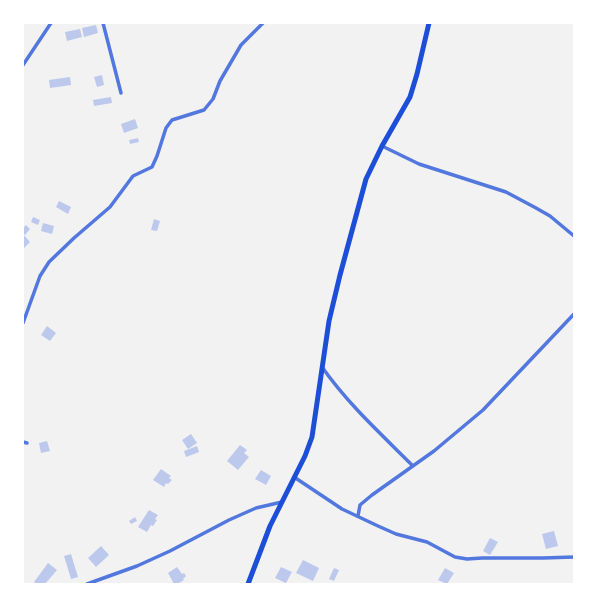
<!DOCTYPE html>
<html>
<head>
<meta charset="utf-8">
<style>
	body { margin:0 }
	#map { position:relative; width:597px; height:607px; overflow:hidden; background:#f2f2f2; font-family:Signika,sans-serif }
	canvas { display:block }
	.frame { position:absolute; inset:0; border:24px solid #fff; pointer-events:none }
</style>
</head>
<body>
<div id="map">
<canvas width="597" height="607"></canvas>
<div class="frame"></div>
</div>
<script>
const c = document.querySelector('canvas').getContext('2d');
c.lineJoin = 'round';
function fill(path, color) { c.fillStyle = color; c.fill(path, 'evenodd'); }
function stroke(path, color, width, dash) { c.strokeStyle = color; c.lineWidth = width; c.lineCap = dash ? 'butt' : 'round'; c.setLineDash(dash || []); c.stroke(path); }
fill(new Path2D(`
	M 96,25 L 98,33 L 84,37 L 82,28 Z
	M 80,29 L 82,37 L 67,41 L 65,32 Z
	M 102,75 L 104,85 L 97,87 L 94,77 Z
	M 70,77 L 71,85 L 50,88 L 49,80 Z
	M 111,97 L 112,103 L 94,106 L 93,100 Z
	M 135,119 L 138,128 L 124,133 L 121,124 Z
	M 138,138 L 139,142 L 130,144 L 129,140 Z
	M 59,201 L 71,207 L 68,214 L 56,207 Z
	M 33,217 L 40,220 L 38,225 L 31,222 Z
	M 154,219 L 160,221 L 157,231 L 151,230 Z
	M 43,223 L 54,226 L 52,234 L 41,231 Z
	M 26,225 L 30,229 L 25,235 L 23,233 L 23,228 Z
	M 23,234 L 30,242 L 23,249 Z
	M 47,326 L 56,333 L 50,341 L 41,335 Z
	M 191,434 L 197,443 L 188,449 L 182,440 Z
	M 47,441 L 50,451 L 41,453 L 39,443 Z
	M 240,445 L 247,450 L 244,453 L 249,457 L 238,470 L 227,461 Z
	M 197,446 L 199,452 L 186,457 L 184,451 Z
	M 161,469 L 171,476 L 169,478 L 172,480 L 168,484 L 166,483 L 164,487 L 153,480 Z
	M 261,470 L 271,476 L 266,485 L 255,479 Z
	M 149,510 L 158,515 L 155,519 L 157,520 L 153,526 L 151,525 L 147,532 L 138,527 Z
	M 135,517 L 137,521 L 131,524 L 129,521 Z
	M 554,531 L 558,546 L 546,549 L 542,534 Z
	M 490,538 L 498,542 L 490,555 L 483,551 Z
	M 101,546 L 109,555 L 96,567 L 88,558 Z
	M 71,554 L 78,577 L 71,579 L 64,556 Z
	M 303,560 L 319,568 L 313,581 L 296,573 Z
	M 48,563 L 57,570 L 45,584 L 37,584 L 34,582 Z
	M 177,567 L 182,574 L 184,573 L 186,576 L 183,579 L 184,580 L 177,584 L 174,584 L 168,573 Z
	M 281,567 L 292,572 L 286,583 L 275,578 Z
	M 334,568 L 339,570 L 334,581 L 329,579 Z
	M 445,568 L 454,573 L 447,584 L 438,580 Z`), '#bdc9ec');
stroke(new Path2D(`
	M 103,23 L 121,93
	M 23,65 L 51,23
	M 382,146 L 419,164 L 506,192 L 536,208 L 550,216 L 574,236
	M 23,323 L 40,276 L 49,262 L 74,238 L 110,207 L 133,176 L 152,167 L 157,156 L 166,128 L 172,120 L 204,110 L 213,99 L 220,81 L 241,45 L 263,23
	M 322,367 C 348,404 381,434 413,466
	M 23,442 L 27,443
	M 294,477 L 342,509 L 378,526 L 396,534 L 427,542 L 455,557 L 467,559 L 482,558 L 543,558 L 574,557
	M 358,516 L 360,505 L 372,495 L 434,451 L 483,410 L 574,314
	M 87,584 L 137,566 L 170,551 L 229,520 L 256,508 L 282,502`), '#5277de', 3.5);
stroke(new Path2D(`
	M 248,584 L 270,526 L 305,456 L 312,437 L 329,321 L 340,275 L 366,179 L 382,146 L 410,97 L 417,74 L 429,23`), '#1d4ed8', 5);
</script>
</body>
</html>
